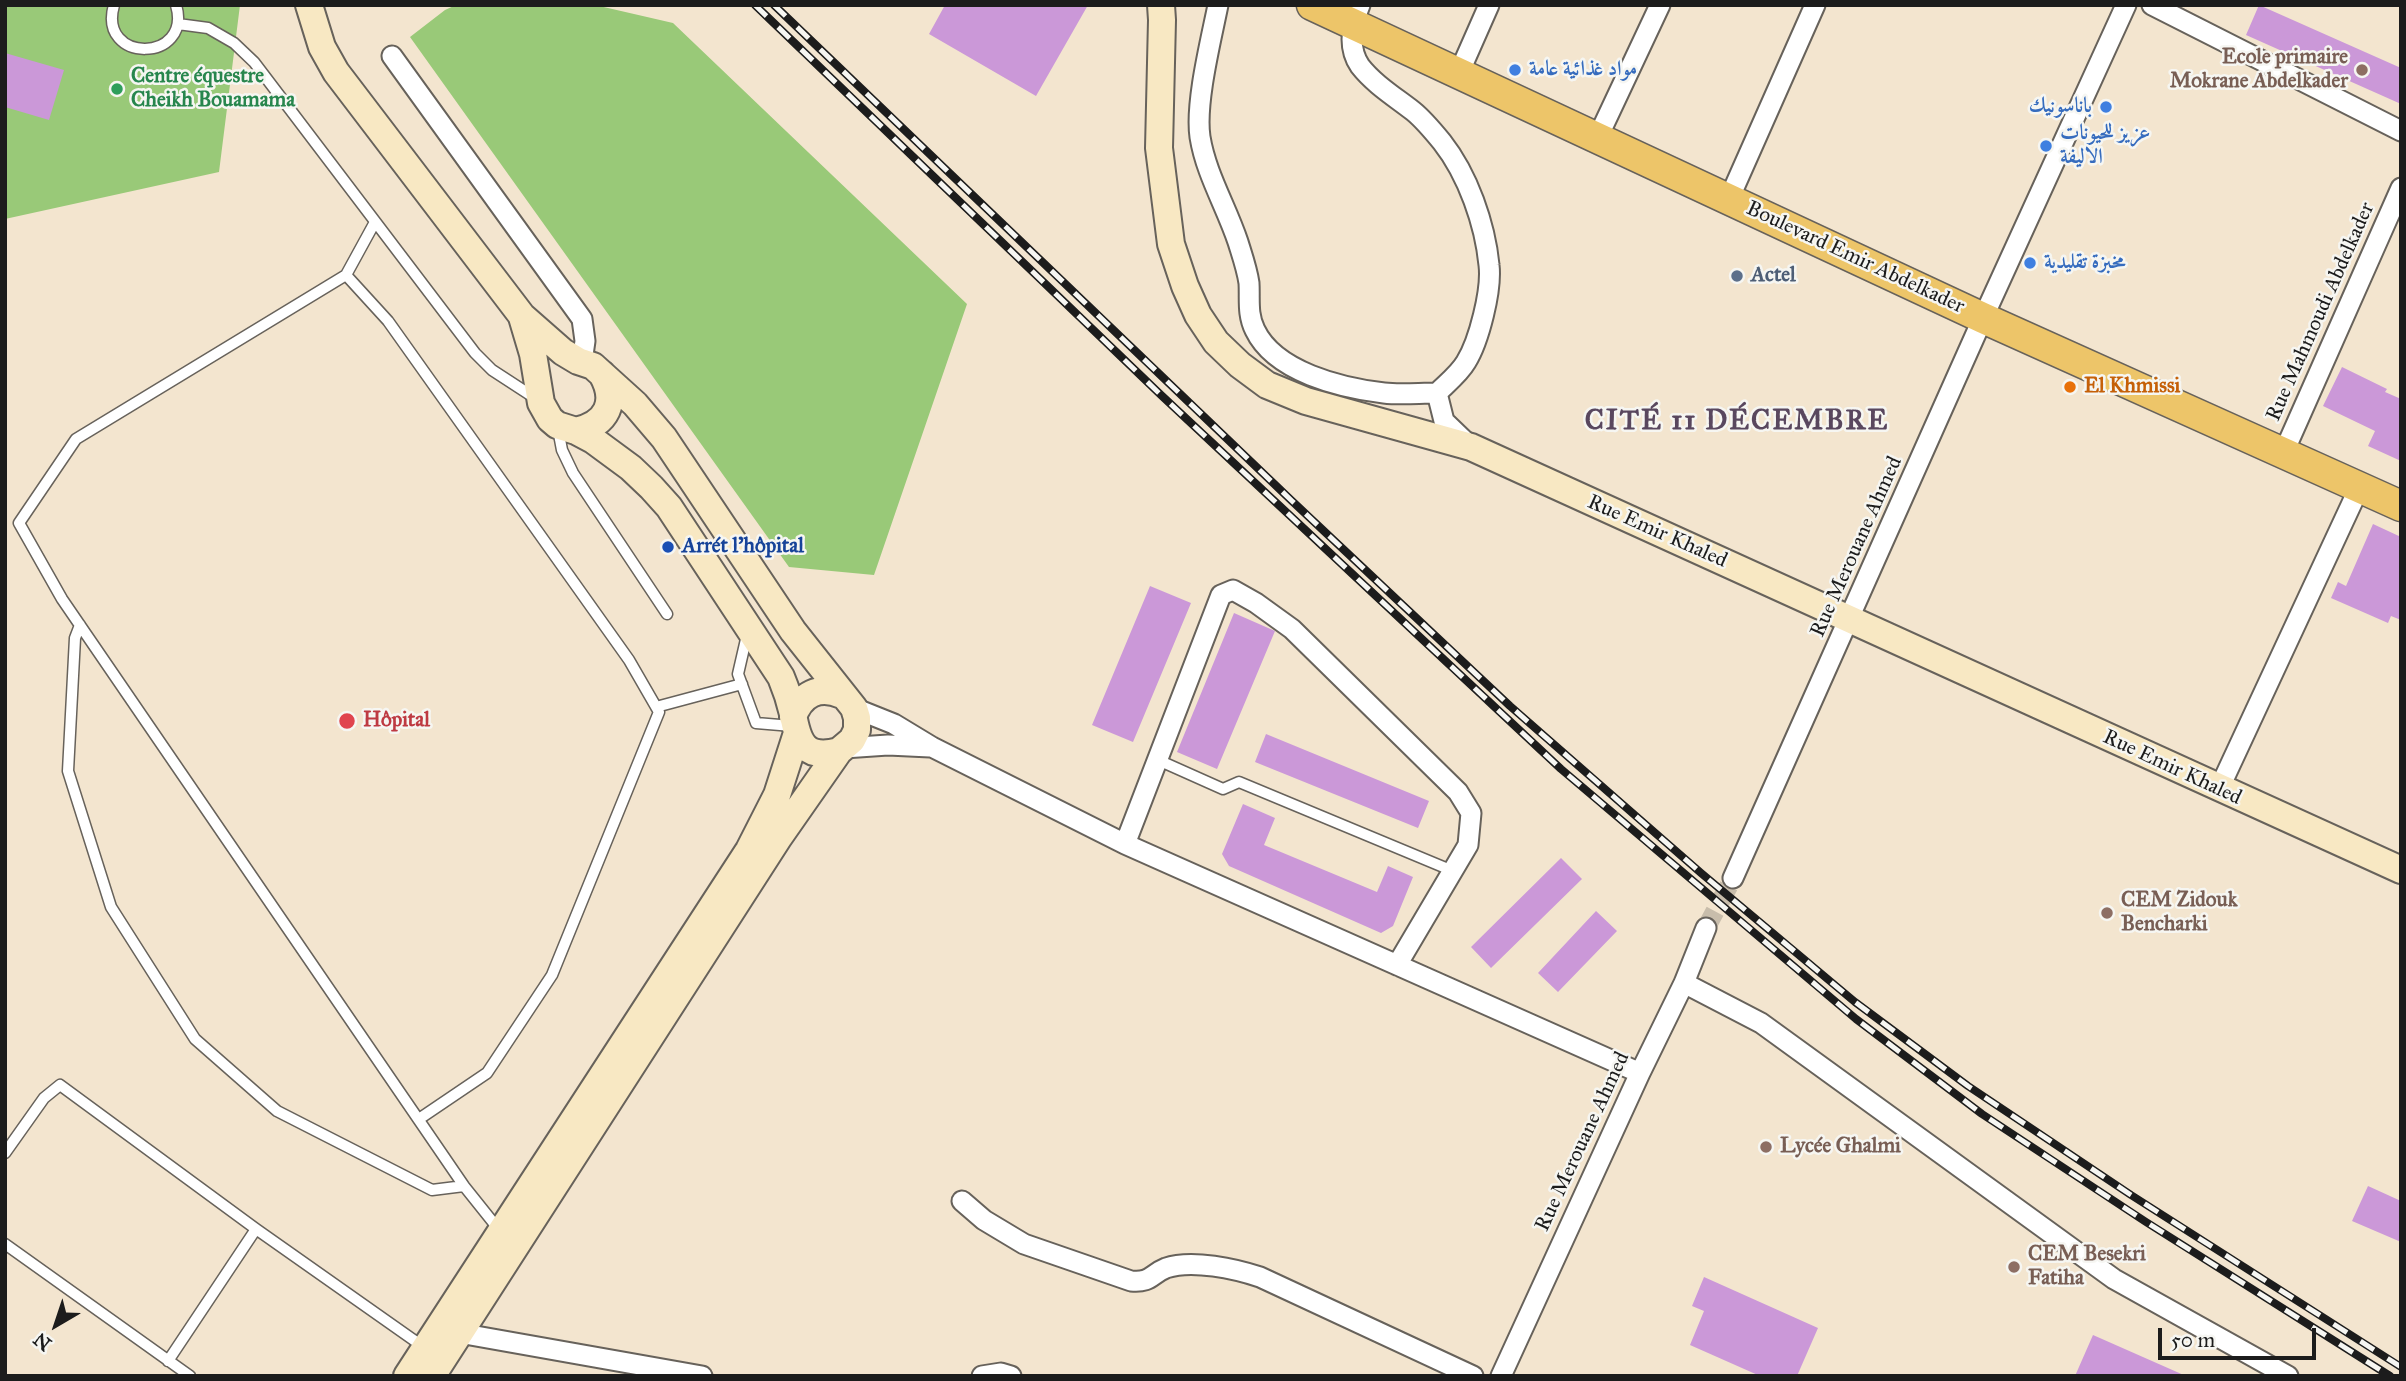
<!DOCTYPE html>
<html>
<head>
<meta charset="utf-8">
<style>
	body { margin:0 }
	#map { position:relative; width:2406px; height:1381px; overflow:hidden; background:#f3e5cf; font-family:"IM FELL Great Primer",serif }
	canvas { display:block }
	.frame { position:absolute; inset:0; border:7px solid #1c1c1c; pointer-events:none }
	.north { position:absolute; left:21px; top:1290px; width:70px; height:70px; -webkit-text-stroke:5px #f6f6f2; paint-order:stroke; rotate:219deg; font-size:19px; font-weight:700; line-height:28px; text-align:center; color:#1c1c1c }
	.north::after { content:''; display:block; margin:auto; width:24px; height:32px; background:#1c1c1c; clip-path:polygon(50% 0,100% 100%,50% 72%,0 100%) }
	.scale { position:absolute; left:2158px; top:1328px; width:158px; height:32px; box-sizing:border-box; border:4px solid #1c1c1c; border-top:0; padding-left:9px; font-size:21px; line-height:24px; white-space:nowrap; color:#1c1c1c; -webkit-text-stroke:5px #f6f6f2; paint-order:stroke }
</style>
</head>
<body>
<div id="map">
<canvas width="2406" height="1381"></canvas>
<div class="frame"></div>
<div class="north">N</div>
<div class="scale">50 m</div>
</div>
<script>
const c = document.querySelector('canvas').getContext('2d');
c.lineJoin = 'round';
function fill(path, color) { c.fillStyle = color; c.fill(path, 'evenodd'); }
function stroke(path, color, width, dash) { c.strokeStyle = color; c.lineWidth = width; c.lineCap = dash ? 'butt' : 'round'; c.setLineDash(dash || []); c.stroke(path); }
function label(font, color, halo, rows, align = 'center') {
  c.font = font + ' "IM FELL Great Primer",Amiri,serif'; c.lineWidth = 5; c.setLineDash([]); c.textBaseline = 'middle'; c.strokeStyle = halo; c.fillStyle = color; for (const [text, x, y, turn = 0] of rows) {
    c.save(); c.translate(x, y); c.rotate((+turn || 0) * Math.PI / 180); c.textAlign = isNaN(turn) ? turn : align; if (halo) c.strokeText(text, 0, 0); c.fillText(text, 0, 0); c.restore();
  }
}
fill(new Path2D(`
	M 5,5 L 240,5 L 219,172 L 5,219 Z
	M 456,5 L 595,5 L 673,23 L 967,304 L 874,575 L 789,567 L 410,37 L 445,10 Z`), '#99c978');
fill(new Path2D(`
	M 945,5 L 1088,5 L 1036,96 L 929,34 Z
	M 2259,5 L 2401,68 L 2401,104 L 2246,35 Z
	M 5,53 L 64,70 L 49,120 L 5,107 Z
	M 2342,367 L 2387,389 L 2385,392 L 2401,399 L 2401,461 L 2368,446 L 2375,431 L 2323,406 Z
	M 2373,524 L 2401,537 L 2401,620 L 2391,616 L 2388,623 L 2331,598 L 2338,582 L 2346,586 Z
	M 1150,586 L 1191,603 L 1133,742 L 1092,725 Z
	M 1234,613 L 1275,631 L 1217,769 L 1177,752 Z
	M 1266,734 L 1429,801 L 1418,828 L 1255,762 Z
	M 1243,804 L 1275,818 L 1264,845 L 1377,892 L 1388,866 L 1413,877 L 1393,926 L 1381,933 L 1229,866 L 1222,854 Z
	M 1561,858 L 1582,879 L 1491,968 L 1471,947 Z
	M 1596,911 L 1617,931 L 1558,992 L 1538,973 Z
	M 2368,1186 L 2401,1201 L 2401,1242 L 2352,1221 Z
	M 1704,1277 L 1818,1328 L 1797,1376 L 1760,1376 L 1690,1345 L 1704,1311 L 1692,1306 Z
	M 2093,1335 L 2186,1376 L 2075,1376 Z`), '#cb98d8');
stroke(new Path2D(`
	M 1706,928 L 1733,878`), '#c8bdab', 19, [19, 10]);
const lane = new Path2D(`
	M 114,5 C 97,64 193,63 176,5
	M 178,24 L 208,28 L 234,43 L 254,62 L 475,353 L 492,370 L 535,398
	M 346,275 L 375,222
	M 558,429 L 562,450 L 573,473 L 667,614
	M 80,625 L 75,638 L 68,771 L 111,907 L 195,1039 L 277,1111 L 432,1190 L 464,1186
	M 747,635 L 738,674 L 756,723 L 792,726
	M 656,707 L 742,684
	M 1158,760 L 1223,789 L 1239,782 L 1453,871
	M 419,1119 L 487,1073 L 552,975 L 659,712 L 629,660 L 388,321 L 346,275 L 76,439 L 19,523 L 62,599 L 464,1186 L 500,1231
	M 5,1153 L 44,1098 L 60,1085 L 256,1229 L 425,1348
	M 5,1244 L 190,1376
	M 168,1361 L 256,1229`);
const street = new Path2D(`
	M 1218,5 C 1211,40 1195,103 1200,137 C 1206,174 1226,206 1238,242 C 1242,255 1247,269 1249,283 C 1250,299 1247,314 1255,330 C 1275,372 1341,388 1384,393 C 1401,395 1419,393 1437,393
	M 1360,5 C 1352,24 1347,47 1360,66 C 1374,84 1395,97 1413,111 C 1423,119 1433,131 1442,142 C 1468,175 1485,224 1489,265 C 1492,290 1479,341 1466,362 C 1459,374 1446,384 1437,393 L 1444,421 L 1470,446
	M 2152,5 L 2401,131
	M 392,56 L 582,319 L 585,341 L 582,362
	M 1459,73 L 1489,5
	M 1597,139 L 1660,5
	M 1729,199 L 1815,5
	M 2283,454 L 2401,188
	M 854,708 L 894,724 L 932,747 L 1125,844 L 1640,1073
	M 844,748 L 888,745 L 930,747
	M 2219,789 L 2359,488
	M 1125,844 L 1221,595 L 1233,590 L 1256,603 L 1292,629 L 1458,792 L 1471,813 L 1468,845 L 1397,965
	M 1733,878 L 1983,318 L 2126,5
	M 1684,983 L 1761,1023 L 2114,1279 L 2288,1376
	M 962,1201 L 984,1220 L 1024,1244 L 1131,1281 C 1151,1283 1151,1274 1166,1268 C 1192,1259 1236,1269 1260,1277 L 1473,1376
	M 459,1333 L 702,1376
	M 982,1376 L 1001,1373 L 1011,1376
	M 1501,1376 L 1640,1073 L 1684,983 L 1706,928`);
const secondary = new Path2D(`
	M 309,5 L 322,47 L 336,72 L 522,316 L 563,352 L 578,361 L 593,366 L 635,404 L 664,438 L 793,631 L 854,708 L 857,718 L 857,730 L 852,740 L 839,751 L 779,837 L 432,1376
	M 1161,5 L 1162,20 L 1159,148 L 1171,244 L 1185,286 L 1198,315 L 1216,342 L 1240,365 L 1267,385 L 1306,401 L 1471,447 L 2401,870
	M 522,317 L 533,354 L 541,403 L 550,419 L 557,425 L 576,431 L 593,440 L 631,468 L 651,487 L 669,507 L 781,677 C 786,689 790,701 793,714 C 798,743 805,760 839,751
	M 576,431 C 607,424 618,402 602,374
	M 793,717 C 801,694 819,685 842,695
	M 407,1376 L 749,850 L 777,795 L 796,736`);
const primary = new Path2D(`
	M 1312,5 L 1983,318 L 2401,506`);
stroke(lane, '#67625b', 13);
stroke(street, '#67625b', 23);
stroke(secondary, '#67625b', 30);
stroke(primary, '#67625b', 33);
stroke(lane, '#fff', 10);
stroke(street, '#fff', 19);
stroke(secondary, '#f8e8c3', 26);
stroke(primary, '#edc569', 30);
const rail = new Path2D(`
	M 755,5 L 1161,395 L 1561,769 L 1856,1019 L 1982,1114 L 2146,1222 L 2390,1376
	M 774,5 L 1292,501 L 1510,706 L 1701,873 L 1855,1002 L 1968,1086 L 2131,1195 L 2401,1367`);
stroke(rail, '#1c1c1c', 8);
stroke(rail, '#f6f6f2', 5, [16]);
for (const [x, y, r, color] of [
	[1515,70,7,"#3f7fe0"],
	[2362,70,7,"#8d6e63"],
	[117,89,7,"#2e9e5b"],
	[2106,107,7,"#3f7fe0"],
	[2046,146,7,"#3f7fe0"],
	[2030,263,7,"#3f7fe0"],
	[1737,276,7,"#5c6f8a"],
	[2070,387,7,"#e8710a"],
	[668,547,7,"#1a4fb4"],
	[347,721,9,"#e0444e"],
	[2107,913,7,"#8d6e63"],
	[1766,1147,7,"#8d6e63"],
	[2014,1267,7,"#8d6e63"]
]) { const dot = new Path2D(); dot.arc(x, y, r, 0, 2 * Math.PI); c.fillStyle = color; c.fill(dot); stroke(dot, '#f6f6f2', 2.5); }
label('bold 21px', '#785e54', '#f6f6f2', [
	["Ecole primaire",2348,58,"right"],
	["Mokrane Abdelkader",2348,82,"right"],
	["CEM Zidouk",2121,901],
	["Bencharki",2121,925],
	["Lycée Ghalmi",1780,1147],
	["CEM Besekri",2028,1255],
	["Fatiha",2028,1279]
], 'left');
label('bold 21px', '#366cbe', '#f6f6f2', [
	["مواد غذائية عامة",1529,70],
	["باناسونيك",2092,107,"right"],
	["عزيز للحيونات",2060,134],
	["الاليفة",2060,158],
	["مخبزة تقليدية",2044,263]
], 'left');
label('bold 21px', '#27864d', '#f6f6f2', [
	["Centre équestre",131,77],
	["Cheikh Bouamama",131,101]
], 'left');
label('21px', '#1c1c1c', '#f6f6f2', [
	["Boulevard Emir Abdelkader",1855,258,25],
	["Rue Mahmoudi Abdelkader",2321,312,-66],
	["Rue Emir Khaled",1657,532,24],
	["Rue Merouane Ahmed",1857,547,-66],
	["Rue Emir Khaled",2172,768,25],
	["Rue Merouane Ahmed",1583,1142,-65]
]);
label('bold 21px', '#4e5e75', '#f6f6f2', [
	["Actel",1751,276]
], 'left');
label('bold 21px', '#c56008', '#f6f6f2', [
	["El Khmissi",2084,387]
], 'left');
label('bold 21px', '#164399', '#f6f6f2', [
	["Arrét l'hôpital",682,547]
], 'left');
label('bold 21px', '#be3a42', '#f6f6f2', [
	["Hôpital",363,721]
], 'left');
c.letterSpacing = '2px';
label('bold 28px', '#59475e', '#f6f6f2', [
	["CITÉ 11 DÉCEMBRE",1737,422]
]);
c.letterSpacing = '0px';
</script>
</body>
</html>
